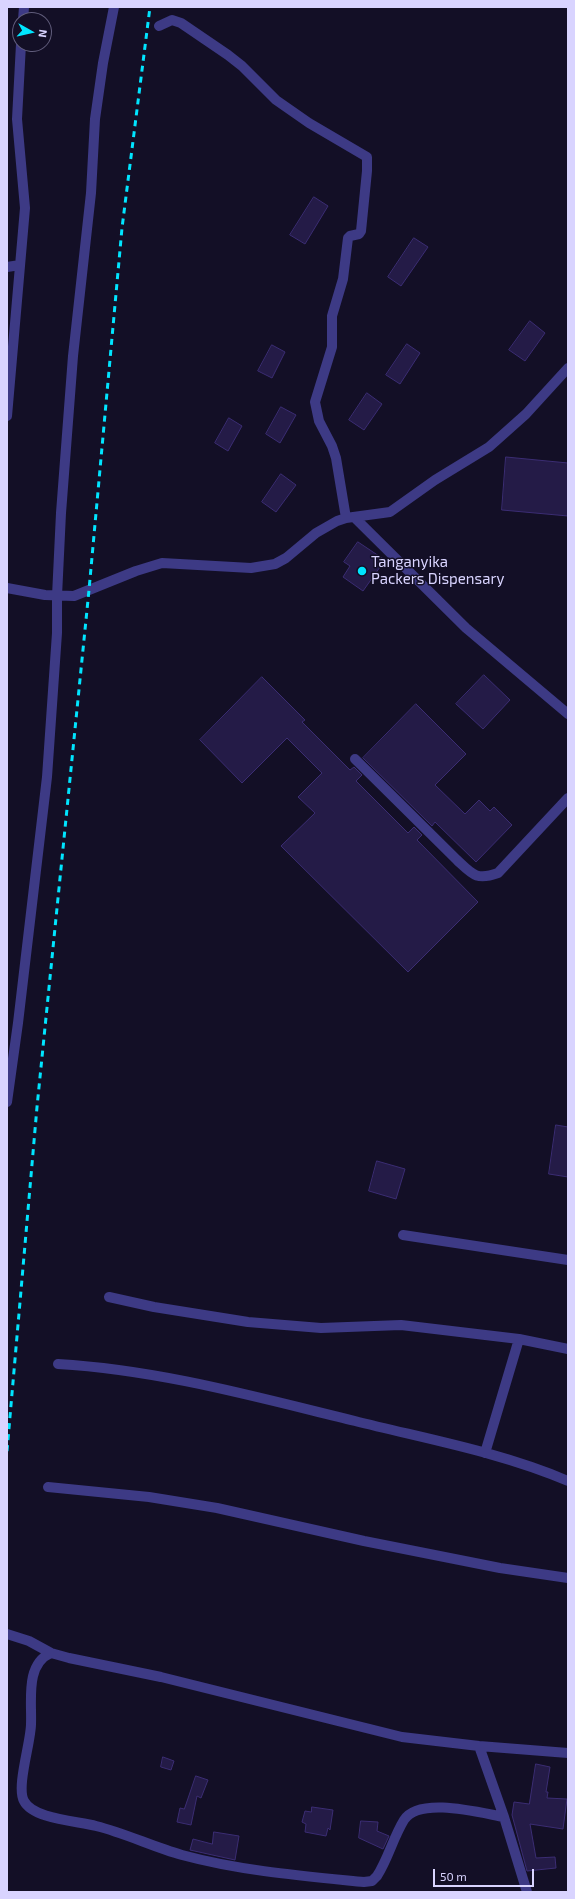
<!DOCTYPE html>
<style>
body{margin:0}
#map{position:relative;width:575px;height:1899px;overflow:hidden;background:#130f26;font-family:"Exo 2",sans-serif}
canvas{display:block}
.frame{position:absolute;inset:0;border:8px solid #d9d4ff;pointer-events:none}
.north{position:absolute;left:12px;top:12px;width:40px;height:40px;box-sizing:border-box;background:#130f26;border:1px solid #625e7d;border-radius:50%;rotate:98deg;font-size:11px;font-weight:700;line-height:16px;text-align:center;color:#d9d4ff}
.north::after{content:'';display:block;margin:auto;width:14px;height:18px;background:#00e5ff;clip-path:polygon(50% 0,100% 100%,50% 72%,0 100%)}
.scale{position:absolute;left:433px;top:1869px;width:101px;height:18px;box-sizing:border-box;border:2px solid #d9d4ff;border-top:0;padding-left:5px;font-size:12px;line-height:14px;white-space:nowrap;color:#d9d4ff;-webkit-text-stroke:3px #130f26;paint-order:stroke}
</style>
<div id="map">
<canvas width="575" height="1899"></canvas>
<div class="frame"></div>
<div class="north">N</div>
<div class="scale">50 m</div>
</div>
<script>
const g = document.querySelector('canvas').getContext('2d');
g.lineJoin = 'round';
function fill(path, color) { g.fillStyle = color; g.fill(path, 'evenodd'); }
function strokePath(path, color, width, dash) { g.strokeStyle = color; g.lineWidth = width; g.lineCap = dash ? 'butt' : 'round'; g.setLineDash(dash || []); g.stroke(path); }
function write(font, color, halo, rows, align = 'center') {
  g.font = font + ' "Exo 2",sans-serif'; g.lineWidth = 3; g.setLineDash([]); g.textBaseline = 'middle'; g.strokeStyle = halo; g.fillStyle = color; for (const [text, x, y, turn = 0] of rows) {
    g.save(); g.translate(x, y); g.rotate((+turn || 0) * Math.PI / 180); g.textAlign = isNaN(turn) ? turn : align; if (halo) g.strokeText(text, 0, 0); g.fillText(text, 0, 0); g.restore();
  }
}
const building = new Path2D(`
 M314 197 328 206 305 244 290 235Z
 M414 238 428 247 401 286 388 277Z
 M530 321 545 333 525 361 509 350Z
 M407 344 420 353 400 384 386 375Z
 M272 345 285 352 272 378 258 371Z
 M367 393 382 404 364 430 349 420Z
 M281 407 296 415 280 443 266 434Z
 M229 418 242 426 228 451 215 443Z
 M506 457 568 463V516L502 510Z
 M281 474 296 485 276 512 262 502Z
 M358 542 385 560 363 591 343 577 350 566 344 562Z
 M484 675 510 700 483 729 456 704Z
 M262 677 305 720 302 722 350 770 354 767 362 775 356 781 408 833 414 827 422 835 417 840 478 902 408 972 281 846 315 813 298 797 322 773 287 738 242 783 200 740Z
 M416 704 466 754 435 785 465 814 479 800 490 811 494 807 512 825 476 862 435 822 432 826 363 758Z
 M556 1125 568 1127V1177L549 1174Z
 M377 1161 405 1169 396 1199 369 1191Z
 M163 1757 174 1761 171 1770 161 1767Z
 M536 1764 550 1767 546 1792H548L547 1798 567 1799 563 1829 530 1824 536 1858 555 1857 556 1868 527 1871 512 1815 514 1802 529 1804Z
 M196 1776 208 1780 201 1798 197 1796 191 1825 177 1822 180 1808 184 1809Z
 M312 1807 333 1810 330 1830 328 1828 326 1836 305 1832 306 1824 302 1822 305 1811 311 1812Z
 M361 1821 378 1822 377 1831 389 1836 383 1849 359 1838Z
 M214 1832 239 1836 235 1860 190 1850 193 1839 212 1844Z`);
const minor = new Path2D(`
 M23 20 24 7
 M159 26 172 20 181 23 228 55 242 66 276 100 309 123 367 157V171L361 231 359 234 350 236 348 238 343 279 332 316V347L315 402 319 421 332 446 336 458 346 518
 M7 267 20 265
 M7 416 25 208 17 119 21 44
 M354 517 466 628 568 714
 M7 588 45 595 74 596 136 571 162 563 251 568 275 564 286 558 316 533 337 521 346 518 390 512 435 480 489 447 526 414 568 368
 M355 759 457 860C472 874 476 881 498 873L568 798
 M7 1102 18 1023 47 777 57 633V596L61 513 73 356 91 193 95 119 103 63 114 7
 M403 1235 568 1260
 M109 1297 154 1307 248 1322 321 1328 401 1325 519 1339 568 1349
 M58 1364C160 1370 256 1397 355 1421 426 1439 500 1452 568 1481
 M485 1453 519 1339
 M48 1487 149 1497 217 1508 364 1541 500 1568 568 1578
 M7 1634 29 1641 51 1653 69 1658 161 1677 402 1737 479 1746 568 1753
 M51 1653C25 1664 32 1701 31 1724 31 1742 16 1787 24 1801 33 1819 77 1821 96 1826 125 1833 153 1847 182 1855 241 1871 303 1876 364 1882L372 1881 377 1876C388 1859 393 1838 404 1820 419 1796 481 1813 504 1817
 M479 1746 504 1817 527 1892`);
const rail = new Path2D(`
 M7 1451 37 1107 89 590 122 228 150 7`);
const markers = [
 [362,571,5,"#00e5ff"]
];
const poiNames = [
 ["Tanganyika",371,562],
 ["Packers Dispensary",371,579]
];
fill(building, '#241b47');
strokePath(building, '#3b2d73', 1);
strokePath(minor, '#3d3a85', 10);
strokePath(rail, '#00e5ff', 3, [6, 5]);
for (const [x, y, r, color] of markers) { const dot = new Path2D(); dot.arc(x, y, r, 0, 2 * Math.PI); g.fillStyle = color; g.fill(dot); strokePath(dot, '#130f26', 1.5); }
write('15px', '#d9d4ff', '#130f26', poiNames, 'left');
</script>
